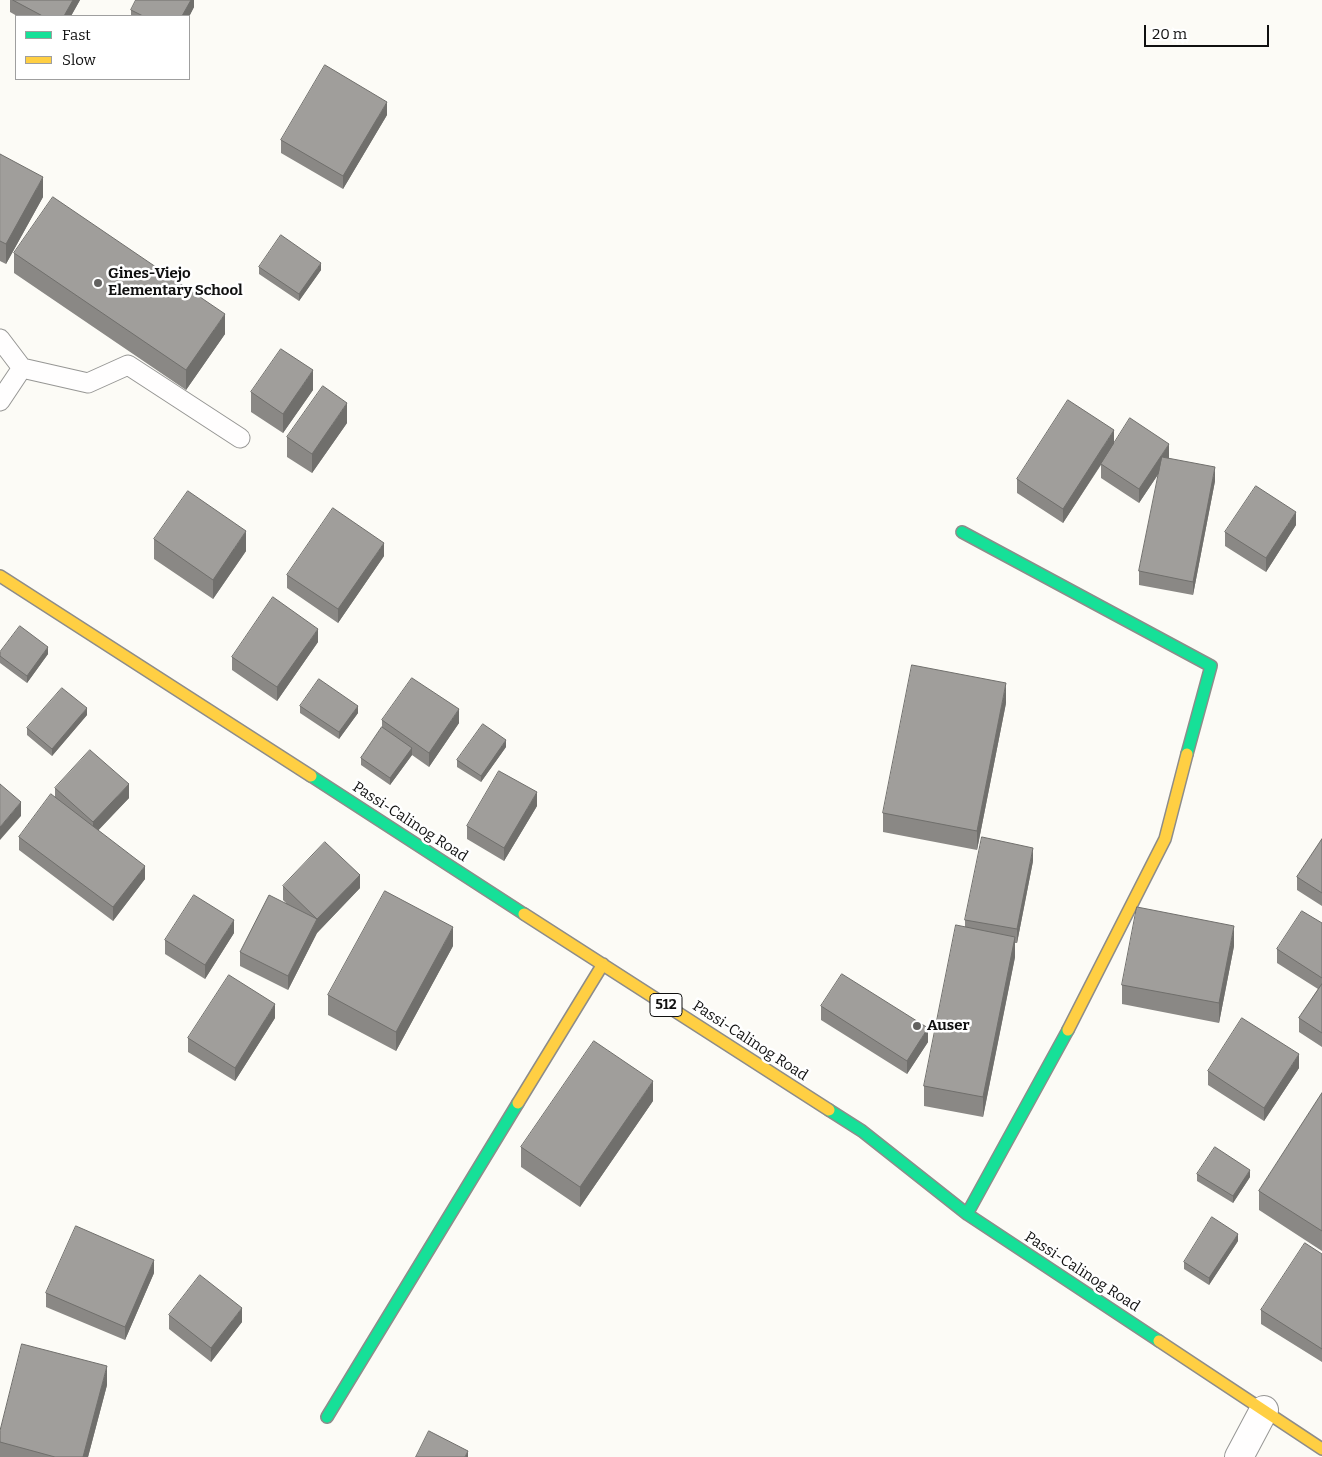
<!DOCTYPE html>
<style>
body{margin:0}
#map{position:relative;width:1322px;height:1457px;overflow:hidden;background:#fcfbf6;font-family:Bitter,serif}
canvas{display:block}
.legend{position:absolute;left:15px;top:15px;width:175px;height:65px;box-sizing:border-box;background:#fff;border:1px solid #9f9f9f;margin:0;padding:6px 9px;list-style:none;font-size:15px;color:#101010}
.legend li{display:flex;align-items:center;gap:10px;height:25px}
.legend b{width:25px;border:1px solid #9f9f9f}
.scale{position:absolute;left:1144px;top:25px;width:125px;height:22px;box-sizing:border-box;border:2px solid #101010;border-top:0;padding-left:6px;font-size:15px;line-height:18px;white-space:nowrap;color:#101010;-webkit-text-stroke:4px #fff;paint-order:stroke}
</style>
<div id="map">
<canvas width="1322" height="1457"></canvas>
<ul class="legend">
<li><b style="height:6px;background:#16e098"></b>Fast</li>
<li><b style="height:6px;background:#ffcf43"></b>Slow</li>
</ul>
<div class="scale">20 m</div>
</div>
<script>
const g = document.querySelector('canvas').getContext('2d');
g.lineJoin = 'round';
function strokePath(path, color, width, dash) { g.strokeStyle = color; g.lineWidth = width; g.lineCap = dash ? 'butt' : 'round'; g.setLineDash(dash || []); g.stroke(path); }
function fill(path, color) { g.fillStyle = color; g.fill(path, 'evenodd'); }
function write(font, color, halo, rows, align = 'center') {
  g.font = font + ' Bitter,serif'; g.lineWidth = 5; g.setLineDash([]); g.textBaseline = 'middle'; g.strokeStyle = halo; g.fillStyle = color; for (const [text, x, y, turn = 0] of rows) {
    g.save(); g.translate(x, y); g.rotate((+turn || 0) * Math.PI / 180); g.textAlign = isNaN(turn) ? turn : align; if (halo) g.strokeText(text, 0, 0); g.fillText(text, 0, 0); g.restore();
  }
}
const lane = new Path2D(`
 M0 339 22 368 0 401
 M22 368 88 383 128 365 240 438`);
const street = new Path2D(`
 M1239 1457 1264 1410`);
const fast = new Path2D(`
 M962 532 1211 666 1187 754
 M311 776 524 914
 M829 1110 862 1131 967 1214 1159 1341
 M967 1214 1068 1030
 M327 1417 518 1103`);
const slow = new Path2D(`
 M0 576 311 776
 M524 914 829 1110
 M1068 1030 1165 839 1187 754
 M518 1103 603 964
 M1159 1341 1322 1449`);
const wall = new Path2D(`
 M10 0H80L71 16H17L10 12Z
 M194 0V7L189 16H131V10Z
 M387 115 343 189 281 153V140Z
 M0 154 43 197 6 264 0 261Z
 M14 253 225 334 186 390 14 273Z
 M259 267 321 270 299 301 259 274Z
 M313 390 283 433 251 412V392Z
 M347 423 312 473 287 457V437Z
 M1114 443 1169 458H1168L1215 481 1193 595 1139 585V571L1159 473 1139 503 1101 478V465L1063 523 1017 493V479Z
 M1296 525 1266 572 1225 546V532Z
 M154 539 246 551 213 599 154 559Z
 M384 556 338 623 287 588V575Z
 M318 642 277 701 232 670V657Z
 M0 652 48 654 27 683 0 663Z
 M1006 703 977 850 883 832V813Z
 M300 706 358 713 339 739 300 713Z
 M87 715 52 756 27 735V728Z
 M382 720 459 723 429 767 412 755 390 785 361 765V758L382 727Z
 M506 747 481 782 457 767V760Z
 M55 788 129 798 98 830 145 879 113 921 19 850V837L55 798Z
 M537 806 504 861 467 839V826Z
 M1322 839V906L1297 890V877Z
 M1033 861 1017 943H1015V957L983 1117 924 1106V1086L965 927V920Z
 M283 886 360 888 317 933 288 990 240 966V952L286 903 283 900Z
 M1322 923V1047L1299 1032V1018L1318 989 1277 963V949Z
 M234 933 205 979 165 954V940Z
 M453 946 396 1051 328 1015V995Z
 M1234 946 1219 1023 1122 1004V985Z
 M821 1006 928 1042 907 1074 821 1020Z
 M275 1018 235 1081 188 1052V1038Z
 M1299 1068 1264 1121 1208 1085V1071Z
 M1322 1093V1251L1259 1210V1191Z
 M653 1101 580 1207 521 1167V1147Z
 M1197 1174 1250 1177 1233 1203 1197 1181Z
 M1238 1241 1209 1285 1184 1269V1262Z
 M1322 1254V1362L1261 1324V1310Z
 M154 1273 125 1340 46 1307V1293Z
 M169 1315 242 1322 211 1362 169 1329Z
 M107 1385 88 1457H0V1431Z`);
const shadedWall = new Path2D(`
 M73 0H80L71 16H64Z
 M191 0H194V7L189 17V16H182Z
 M387 102V115L343 189V176Z
 M43 177V197L6 264V244Z
 M321 263V270L299 301V294Z
 M225 314V334L186 390V370Z
 M313 370V390L283 433V414Z
 M347 403V423L312 473V454Z
 M1114 430V444L1063 523V509Z
 M1169 444V458L1139 503V489Z
 M1215 467V481L1193 595V582Z
 M1296 512V525L1266 572V558Z
 M246 531V551L213 599V580Z
 M384 543V556L338 623V609Z
 M318 629V642L277 701V687Z
 M48 647V654L27 683V676Z
 M1006 683V703L977 850V831Z
 M358 706V713L339 739V732Z
 M87 708V715L52 756V749Z
 M459 709V723L429 767V753Z
 M506 740V747L481 782V776Z
 M412 748V755L390 785V778Z
 M129 784V798L93 836V822Z
 M537 792V806L504 861V848Z
 M21 802V816L0 840V827Z
 M1033 848V861L1017 943V929Z
 M145 866V879L113 921V907Z
 M360 875V888L317 933 288 990V976L317 919Z
 M234 920V933L205 979V965Z
 M1234 926V946L1219 1023V1003Z
 M453 927V946L396 1051V1032Z
 M1015 937V957L983 1117V1097Z
 M275 1004V1018L235 1081V1068Z
 M928 1028V1042L907 1074V1061Z
 M1299 1054V1068L1264 1121V1108Z
 M653 1081V1101L580 1207V1187Z
 M1250 1170V1177L1233 1203V1196Z
 M1238 1234V1241L1209 1285V1278Z
 M154 1260V1273L125 1340V1327Z
 M242 1308V1322L211 1362V1348Z
 M107 1366V1385L88 1457H83Z
 M468 1451V1457H465Z`);
const building = new Path2D(`
 M13 0H73L64 16H43Z
 M136 0H191L182 16H143L131 10Z
 M325 65 387 102 343 176 281 140Z
 M0 154 43 177 6 244 0 241Z
 M53 197 225 314 186 370 14 253Z
 M281 235 321 263 299 294 259 267Z
 M281 349 313 370 283 414 251 392Z
 M323 386 347 403 312 454 287 437Z
 M1068 400 1114 430 1063 509 1017 479Z
 M1130 418 1169 444 1139 489 1101 464Z
 M1162 457 1215 467 1193 582 1139 571Z
 M1256 486 1296 512 1266 558 1225 532Z
 M188 491 246 531 213 580 154 539Z
 M333 508 384 543 338 609 287 575Z
 M273 597 318 629 277 687 232 657Z
 M20 626 48 647 27 676 0 656V652Z
 M912 665 1006 683 977 831 883 813Z
 M412 678 459 709 429 753 382 720Z
 M319 679 358 706 339 732 300 706Z
 M62 688 87 708 52 749 27 728Z
 M483 724 506 740 481 776 457 760Z
 M382 727 412 748 390 778 361 758Z
 M90 750 129 784 93 822 55 788Z
 M499 771 537 792 504 848 467 826Z
 M0 784 21 802 0 827Z
 M51 794 145 866 113 907 19 837Z
 M982 837 1033 848 1017 929 965 920Z
 M1322 839V893L1297 877Z
 M325 842 360 875 317 919 288 976 240 952 269 895 317 919 283 886Z
 M385 891 453 927 396 1032 328 995Z
 M194 895 234 920 205 965 165 940Z
 M1137 907 1234 926 1219 1003 1122 985Z
 M1302 911 1322 923V978L1277 949Z
 M956 925 1015 937 983 1097 924 1086Z
 M842 974 928 1028 907 1061 821 1006Z
 M229 975 275 1004 235 1068 188 1038Z
 M1322 984V1033L1299 1018Z
 M1242 1018 1299 1054 1264 1108 1208 1071Z
 M594 1041 653 1081 580 1187 521 1147Z
 M1322 1093V1231L1259 1191Z
 M1215 1147 1250 1170 1233 1196 1197 1174Z
 M1212 1217 1238 1234 1209 1278 1184 1262Z
 M76 1226 154 1260 125 1327 46 1293Z
 M1305 1243 1322 1254V1349L1261 1310Z
 M200 1275 242 1308 211 1348 169 1315Z
 M22 1344 107 1366 83 1457H55L0 1442V1431Z
 M429 1431 468 1451 465 1457H416Z`);
const markers = [
 [98,283,5,"#636260"],
 [917,1026,5,"#636260"]
];
const shields = [
 [666,1005,32]
];
const shieldNames = [
 ["512",666,1005]
];
const poiNames = [
 ["Gines-Viejo",108,274],
 ["Elementary School",108,291],
 ["Auser",927,1026]
];
const streetNames = [
 ["Passi-Calinog Road",410,822,33],
 ["Passi-Calinog Road",750,1041,33],
 ["Passi-Calinog Road",1082,1272,33]
];
strokePath(lane, '#969694', 21);
strokePath(street, '#969694', 30);
strokePath(fast, '#8d8c8a', 14);
strokePath(slow, '#8d8c8a', 14);
strokePath(lane, '#fffefe', 19);
strokePath(street, '#fffefe', 28);
strokePath(fast, '#16e098', 11);
strokePath(slow, '#ffcf43', 11);
fill(wall, '#8a8885');
fill(shadedWall, '#706f6c');
fill(building, '#a09e9b');
strokePath(building, '#706f6c', 1);
for (const [x, y, r, color] of markers) { const dot = new Path2D(); dot.arc(x, y, r, 0, 2 * Math.PI); g.fillStyle = color; g.fill(dot); strokePath(dot, '#fff', 2); }
for (const [x, y, w] of shields) { const box = new Path2D(); box.roundRect(x - w / 2, y - 11.5, w, 23, 4); g.fillStyle = '#fff'; g.fill(box); strokePath(box, '#101010', 1); }
write('bold 14px', '#101010', null, shieldNames);
write('bold 15px', '#101010', '#fff', poiNames, 'left');
write('15px', '#101010', '#fff', streetNames);
</script>
